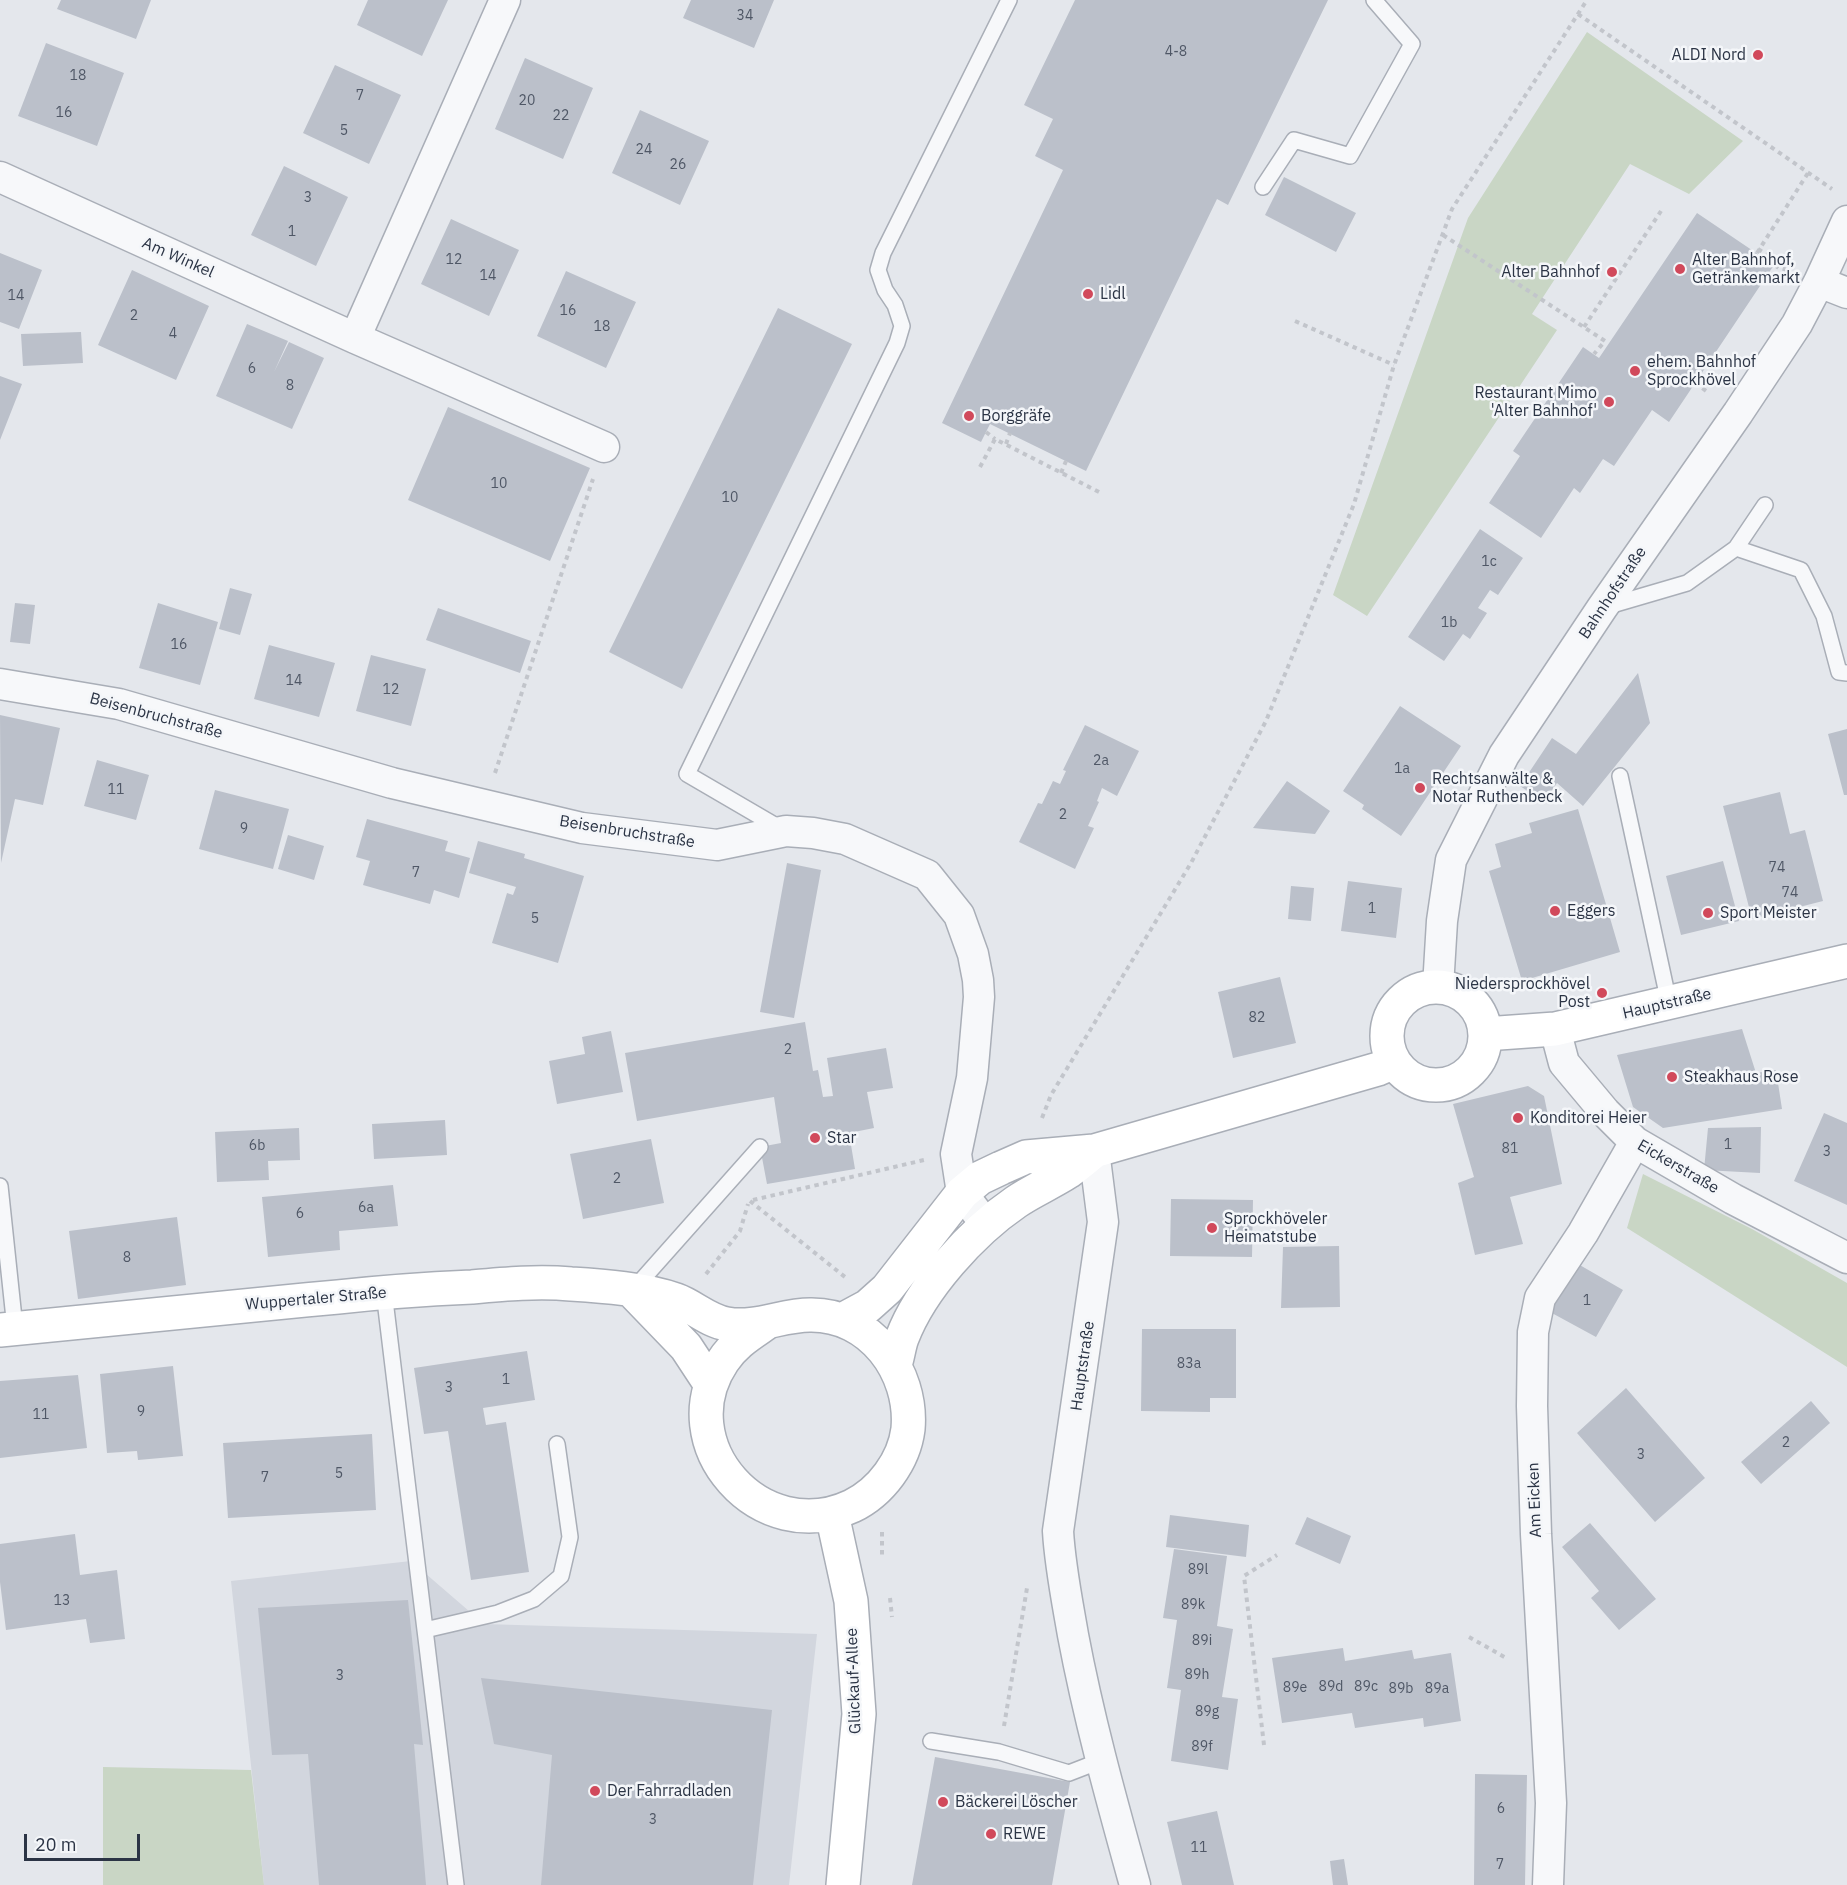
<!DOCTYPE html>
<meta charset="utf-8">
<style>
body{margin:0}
#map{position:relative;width:1847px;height:1885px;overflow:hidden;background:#e4e7ec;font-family:"IBM Plex Sans",sans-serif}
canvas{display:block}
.scale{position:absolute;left:24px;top:1834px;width:116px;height:27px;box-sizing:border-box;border:3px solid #2b3445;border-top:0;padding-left:8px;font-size:18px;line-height:21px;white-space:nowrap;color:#2b3445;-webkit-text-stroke:4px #f4f6f9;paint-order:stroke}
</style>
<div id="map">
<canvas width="1847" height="1885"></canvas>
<div class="scale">20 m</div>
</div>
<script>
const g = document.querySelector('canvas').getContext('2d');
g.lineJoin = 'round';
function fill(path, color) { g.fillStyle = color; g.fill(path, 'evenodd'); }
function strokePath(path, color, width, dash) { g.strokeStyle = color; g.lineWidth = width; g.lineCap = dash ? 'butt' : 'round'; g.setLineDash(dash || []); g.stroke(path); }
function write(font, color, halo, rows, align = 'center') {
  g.font = font + ' "IBM Plex Sans",sans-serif'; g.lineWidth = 5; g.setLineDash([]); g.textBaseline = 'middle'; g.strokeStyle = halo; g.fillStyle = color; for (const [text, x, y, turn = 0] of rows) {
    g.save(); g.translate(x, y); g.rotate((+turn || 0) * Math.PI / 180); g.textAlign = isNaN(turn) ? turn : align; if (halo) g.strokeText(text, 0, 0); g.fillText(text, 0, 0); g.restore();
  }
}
const built = new Path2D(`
 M411 1561 484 1624 817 1634 789 1885H264L231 1581Z`);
const green = new Path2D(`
 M1587 32 1743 141 1689 194 1630 164 1532 314 1557 330 1367 616 1333 595 1468 218Z
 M1643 1174 1752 1229 1847 1283V1367L1627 1228Z
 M103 1767 251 1770 264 1885H103Z`);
const building = new Path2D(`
 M61 0H151L136 39 57 9Z
 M368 0H448L422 56 357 25Z
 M691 0H774L754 48 683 18Z
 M1075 0H1328L1228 205 1217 199 1086 471 990 424 981 442 942 423 1063 170 1035 156 1053 119 1024 105Z
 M46 43 124 73 97 146 18 116Z
 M525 58 593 88 563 159 495 129Z
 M335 65 401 95 369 164 303 133Z
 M640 110 709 141 680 205 612 173Z
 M284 166 348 197 316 266 251 235Z
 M1284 177 1356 213 1336 252 1265 215Z
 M1697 213 1774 265 1669 422 1652 410 1614 466 1603 459 1580 493 1574 488 1541 538 1489 503 1520 456 1513 451 1583 347 1599 358Z
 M451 219 519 250 489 316 421 284Z
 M0 253 42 270 19 329 0 322Z
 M132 270 209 306 176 380 98 345Z
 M566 271 636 302 606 368 537 336Z
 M778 308 852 344 682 689 609 652Z
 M247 324 288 341 274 372 289 342 324 358 292 429 216 396Z
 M81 332 83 363 23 366 21 334Z
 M0 376 22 384 0 440Z
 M448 407 590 468 550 561 408 500Z
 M1480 529 1523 558 1498 595 1490 590 1478 608 1487 613 1470 639 1463 634 1444 661 1408 637Z
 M230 588 252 594 240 635 219 629Z
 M15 603 35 605 30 644 10 642Z
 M158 603 218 622 200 685 139 668Z
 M438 608 531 641 520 673 426 640Z
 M269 645 335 663 319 717 254 699Z
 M371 655 426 669 411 726 356 711Z
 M1638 673 1650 723 1583 806 1557 783 1544 802 1520 786 1552 738 1576 754Z
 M1400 706 1461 746 1401 836 1362 809 1364 805 1343 791Z
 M0 715 60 728 43 805 15 799 1 863Z
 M1085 725 1139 751 1117 796 1102 788 1097 801 1099 802 1088 826 1094 828 1075 869 1019 842 1038 803 1042 804 1053 781 1060 784 1066 771 1063 770Z
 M1847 729V795H1844L1828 734Z
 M97 760 149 775 136 820 84 806Z
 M1287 781 1330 811 1315 834 1253 828Z
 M215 790 289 809 273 869 199 849Z
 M1780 792 1790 834 1805 830 1823 901 1752 919 1723 806Z
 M1578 809 1620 952 1522 981 1489 871 1501 867 1495 844 1532 833 1529 823Z
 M367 819 448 841 445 851 470 858 459 898 434 890 430 904 363 885 370 861 356 857Z
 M288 835 324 846 314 880 278 869Z
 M478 841 525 854 524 858 584 876 558 963 492 943 507 893 513 895 516 887 469 873Z
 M1723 861 1739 921 1681 935 1666 876Z
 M787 863 821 870 794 1018 760 1012Z
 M1348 881 1402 888 1396 938 1341 931Z
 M1291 886 1314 888 1311 921 1288 919Z
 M1280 977 1296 1043 1233 1058 1218 992Z
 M805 1022 813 1071 818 1070 823 1097 833 1096 827 1058 886 1048 893 1088 867 1092 874 1128 849 1133 855 1169 767 1184 760 1147 781 1143 774 1097 637 1121 625 1053Z
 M1742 1029 1756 1073 1776 1070 1782 1109 1663 1128 1633 1107 1617 1055Z
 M611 1031 623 1092 557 1104 549 1061 585 1054 582 1037Z
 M1528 1086 1544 1096 1562 1184 1510 1197 1523 1244 1475 1255 1458 1183 1474 1177 1453 1104Z
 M1824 1113 1847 1123V1205L1794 1181Z
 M445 1120 447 1155 374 1159 372 1124Z
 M1761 1127 1760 1173 1704 1170 1708 1128Z
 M299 1128 300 1160 268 1161 269 1180 217 1182 215 1132Z
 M651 1139 664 1203 583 1219 570 1154Z
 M393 1185 398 1226 339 1231 340 1250 268 1257 262 1197Z
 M1171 1199 1253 1200 1252 1257 1170 1256Z
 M177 1217 186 1285 78 1299 69 1231Z
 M1339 1246 1340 1307 1281 1308 1283 1247Z
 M1578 1264 1623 1290 1596 1337 1550 1312Z
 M1142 1329H1236V1398H1210V1412L1141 1411Z
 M527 1351 535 1400 483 1408 486 1425 506 1422 529 1572 471 1580 448 1431 424 1434 414 1368Z
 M173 1366 183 1456 138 1460 137 1451 107 1453 100 1374Z
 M78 1375 87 1448 0 1458V1381Z
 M1626 1388 1705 1478 1655 1522 1577 1433Z
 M1811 1401 1830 1423 1761 1484 1741 1462Z
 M372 1434 376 1510 228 1518 223 1443Z
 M1170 1515 1249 1525 1246 1557 1166 1547Z
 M1307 1517 1351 1536 1340 1564 1295 1544Z
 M1590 1523 1656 1599 1619 1630 1591 1598 1599 1591 1562 1547Z
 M75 1534 80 1575 117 1570 125 1639 90 1643 86 1619 6 1630 0 1582V1544Z
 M1174 1549 1227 1556 1217 1626 1233 1629 1222 1697 1238 1699 1228 1770 1171 1761 1181 1690 1167 1688 1177 1620 1163 1618Z
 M408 1600 423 1745 414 1744 426 1885H319L308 1754 272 1755 258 1608Z
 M1343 1648 1345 1661 1412 1650 1414 1659 1451 1653 1461 1721 1424 1727 1423 1718 1355 1728 1352 1713 1282 1723 1272 1658Z
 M481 1678 772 1710 753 1885H541L552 1755 494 1744Z
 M935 1757 1070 1782 1052 1885H912Z
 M1475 1774 1527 1775 1525 1885H1474Z
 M1217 1811 1234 1885H1182L1167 1822Z
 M1344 1859 1348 1885H1333L1330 1861Z`);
const path = new Path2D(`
 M1578 14 1832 189
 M1443 235 1605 341 1594 354
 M1758 249 1779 262 1777 267 1787 270
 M1757 253 1808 173
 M1295 321 1394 365
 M1584 327 1661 211
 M1695 383 1709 393
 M986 432 995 439
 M1006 444 1010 433
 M980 467 995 439 1099 492
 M1061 473 1066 461
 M495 773 593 479
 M1042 1118 1051 1095 1191 863 1266 721 1354 504 1394 365 1452 209 1587 0
 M753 1200 924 1160
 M750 1201 845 1277
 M706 1274 740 1231 748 1204
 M882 1532V1558
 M890 1598 892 1617
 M1469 1637 1508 1659
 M1004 1726 1027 1588
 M1264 1745 1244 1576 1277 1555`);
const lane = new Path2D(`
 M1263 187 1294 140 1350 156 1412 44 1374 0
 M1736 548 1801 570 1824 616 1839 672 1847 673
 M1605 607 1687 583 1736 548 1765 505
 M1620 776 1669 1003
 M783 830 687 774 897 343 902 326 895 305 885 290 878 270 883 253 1009 0
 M0 1186 15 1328
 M632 1291 760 1147
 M384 1292 456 1885
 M425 1630 498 1613 534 1599 561 1576 570 1537 557 1444
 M931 1741 999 1752 1069 1773 1100 1761`);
const street = new Path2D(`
 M0 177 355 338 604 447
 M1819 282 1847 293
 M355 338 505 0
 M0 684 119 704 392 783 582 828 717 845 786 831 813 833 845 839 927 875 959 915 973 954 978 980 979 997 972 1078 956 1154 962 1193 987 1226
 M1438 987 1442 921 1451 860 1504 755 1602 608 1738 413 1797 324 1819 282 1847 221
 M1555 1029 1564 1063 1605 1112 1635 1142 1733 1199 1847 1258
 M1094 1151 1103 1222 1058 1531C1060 1566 1067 1600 1073 1635 1089 1720 1112 1802 1135 1885
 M1548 1885 1551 1803 1536 1534 1532 1406 1533 1332 1540 1298 1583 1233 1635 1142`);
const secondary = new Path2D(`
 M1387 1036a49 49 0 1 1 98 0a49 49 0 1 1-98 0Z
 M1485 1034 1555 1029 1847 961
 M632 1291 686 1347 711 1385
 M842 1320 868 1306 887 1289 962 1193 980 1178 1001 1168 1026 1157 1094 1151 1378 1069 1394 1062
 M0 1330C112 1318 225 1307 338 1297 383 1292 427 1289 472 1287 505 1284 538 1281 571 1284 602 1286 646 1289 676 1300 693 1306 708 1321 727 1324 756 1329 782 1315 810 1315 871 1314 913 1372 908 1429 904 1461 881 1492 852 1506 761 1549 667 1444 723 1361 734 1344 749 1335 765 1324
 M895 1365C898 1356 899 1346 902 1338 921 1288 972 1232 1016 1202 1032 1191 1051 1183 1068 1172 1076 1166 1085 1159 1093 1152
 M832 1514 851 1601 859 1714 843 1885`);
const markers = [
 [1758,55,6,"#d1495b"],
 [1680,269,6,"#d1495b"],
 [1612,272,6,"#d1495b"],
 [1088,294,6,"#d1495b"],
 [1635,371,6,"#d1495b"],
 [1609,402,6,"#d1495b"],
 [969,416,6,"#d1495b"],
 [1420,788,6,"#d1495b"],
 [1555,911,6,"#d1495b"],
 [1708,913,6,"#d1495b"],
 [1602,993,6,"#d1495b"],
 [1672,1077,6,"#d1495b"],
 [1518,1118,6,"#d1495b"],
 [815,1138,6,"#d1495b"],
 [1212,1228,6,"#d1495b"],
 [595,1791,6,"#d1495b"],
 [943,1802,6,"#d1495b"],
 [991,1834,6,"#d1495b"]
];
const numberNames = [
 ["34",745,16],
 ["4-8",1176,52],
 ["18",78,76],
 ["7",360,96],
 ["20",527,101],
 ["16",64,113],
 ["22",561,116],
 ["5",344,131],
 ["24",644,150],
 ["26",678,165],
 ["3",308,198],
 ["1",292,232],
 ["12",454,260],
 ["14",488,276],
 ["14",16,296],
 ["16",568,311],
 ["2",134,316],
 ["18",602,327],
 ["4",173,334],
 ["6",252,369],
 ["8",290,386],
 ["10",499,484],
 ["10",730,498],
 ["1c",1489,562],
 ["1b",1449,623],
 ["16",179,645],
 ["14",294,681],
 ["12",391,690],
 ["2a",1101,761],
 ["1a",1402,769],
 ["11",116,790],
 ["2",1063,815],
 ["9",244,829],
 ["74",1777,868],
 ["7",416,873],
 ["74",1790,893],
 ["1",1372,909],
 ["5",535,919],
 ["82",1257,1018],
 ["2",788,1050],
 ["1",1728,1145],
 ["6b",257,1146],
 ["81",1510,1149],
 ["3",1827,1152],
 ["2",617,1179],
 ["6a",366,1208],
 ["6",300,1214],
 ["8",127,1258],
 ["1",1587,1301],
 ["83a",1189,1364],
 ["1",506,1380],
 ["3",449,1388],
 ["9",141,1412],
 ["11",41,1415],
 ["2",1786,1443],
 ["3",1641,1455],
 ["5",339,1474],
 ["7",265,1478],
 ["89l",1198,1570],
 ["13",62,1601],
 ["89k",1193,1605],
 ["89i",1202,1641],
 ["89h",1197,1675],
 ["3",340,1676],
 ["89d",1331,1687],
 ["89c",1366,1687],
 ["89e",1295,1688],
 ["89b",1401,1689],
 ["89a",1437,1689],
 ["89g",1207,1712],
 ["89f",1202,1747],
 ["6",1501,1809],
 ["3",653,1820],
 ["11",1199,1848],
 ["7",1500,1865]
];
const poiNames = [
 ["ALDI Nord",1746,55,"right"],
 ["Alter Bahnhof,",1692,260],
 ["Getränkemarkt",1692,278],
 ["Alter Bahnhof",1600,272,"right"],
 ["Lidl",1100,294],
 ["ehem. Bahnhof",1647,362],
 ["Sprockhövel",1647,380],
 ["Restaurant Mimo",1597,393,"right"],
 ["'Alter Bahnhof'",1597,411,"right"],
 ["Borggräfe",981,416],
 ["Rechtsanwälte &",1432,779],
 ["Notar Ruthenbeck",1432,797],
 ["Eggers",1567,911],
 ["Sport Meister",1720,913],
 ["Niedersprockhövel",1590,984,"right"],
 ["Post",1590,1002,"right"],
 ["Steakhaus Rose",1684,1077],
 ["Konditorei Heier",1530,1118],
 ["Star",827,1138],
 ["Sprockhöveler",1224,1219],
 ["Heimatstube",1224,1237],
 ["Der Fahrradladen",607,1791],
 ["Bäckerei Löscher",955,1802],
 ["REWE",1003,1834]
];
const streetNames = [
 ["Am Winkel",178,258,24],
 ["Bahnhofstraße",1613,593,-56],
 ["Beisenbruchstraße",156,716,15],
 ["Beisenbruchstraße",627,832,9],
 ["Hauptstraße",1667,1004,-13],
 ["Eickerstraße",1678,1167,30],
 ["Wuppertaler Straße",316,1299,-5],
 ["Hauptstraße",1083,1366,-82],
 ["Am Eicken",1535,1500,-92],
 ["Glückauf-Allee",854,1681,-92]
];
fill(built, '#d2d6de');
fill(green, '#c9d6c5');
fill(building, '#bbc0ca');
strokePath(lane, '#a9aeb7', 18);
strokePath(street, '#a9aeb7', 33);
strokePath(secondary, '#a9aeb7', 36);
strokePath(path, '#c2c5cb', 4, [4.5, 4.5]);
strokePath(lane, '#f7f8fa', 15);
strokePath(street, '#f7f8fa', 30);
strokePath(secondary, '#fff', 33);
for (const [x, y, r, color] of markers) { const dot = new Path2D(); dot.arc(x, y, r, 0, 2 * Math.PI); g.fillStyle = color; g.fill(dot); strokePath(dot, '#f4f6f9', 2); }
write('14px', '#4f5766', null, numberNames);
write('16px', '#2b3445', '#f4f6f9', poiNames, 'left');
write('16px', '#2b3445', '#f4f6f9', streetNames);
</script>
